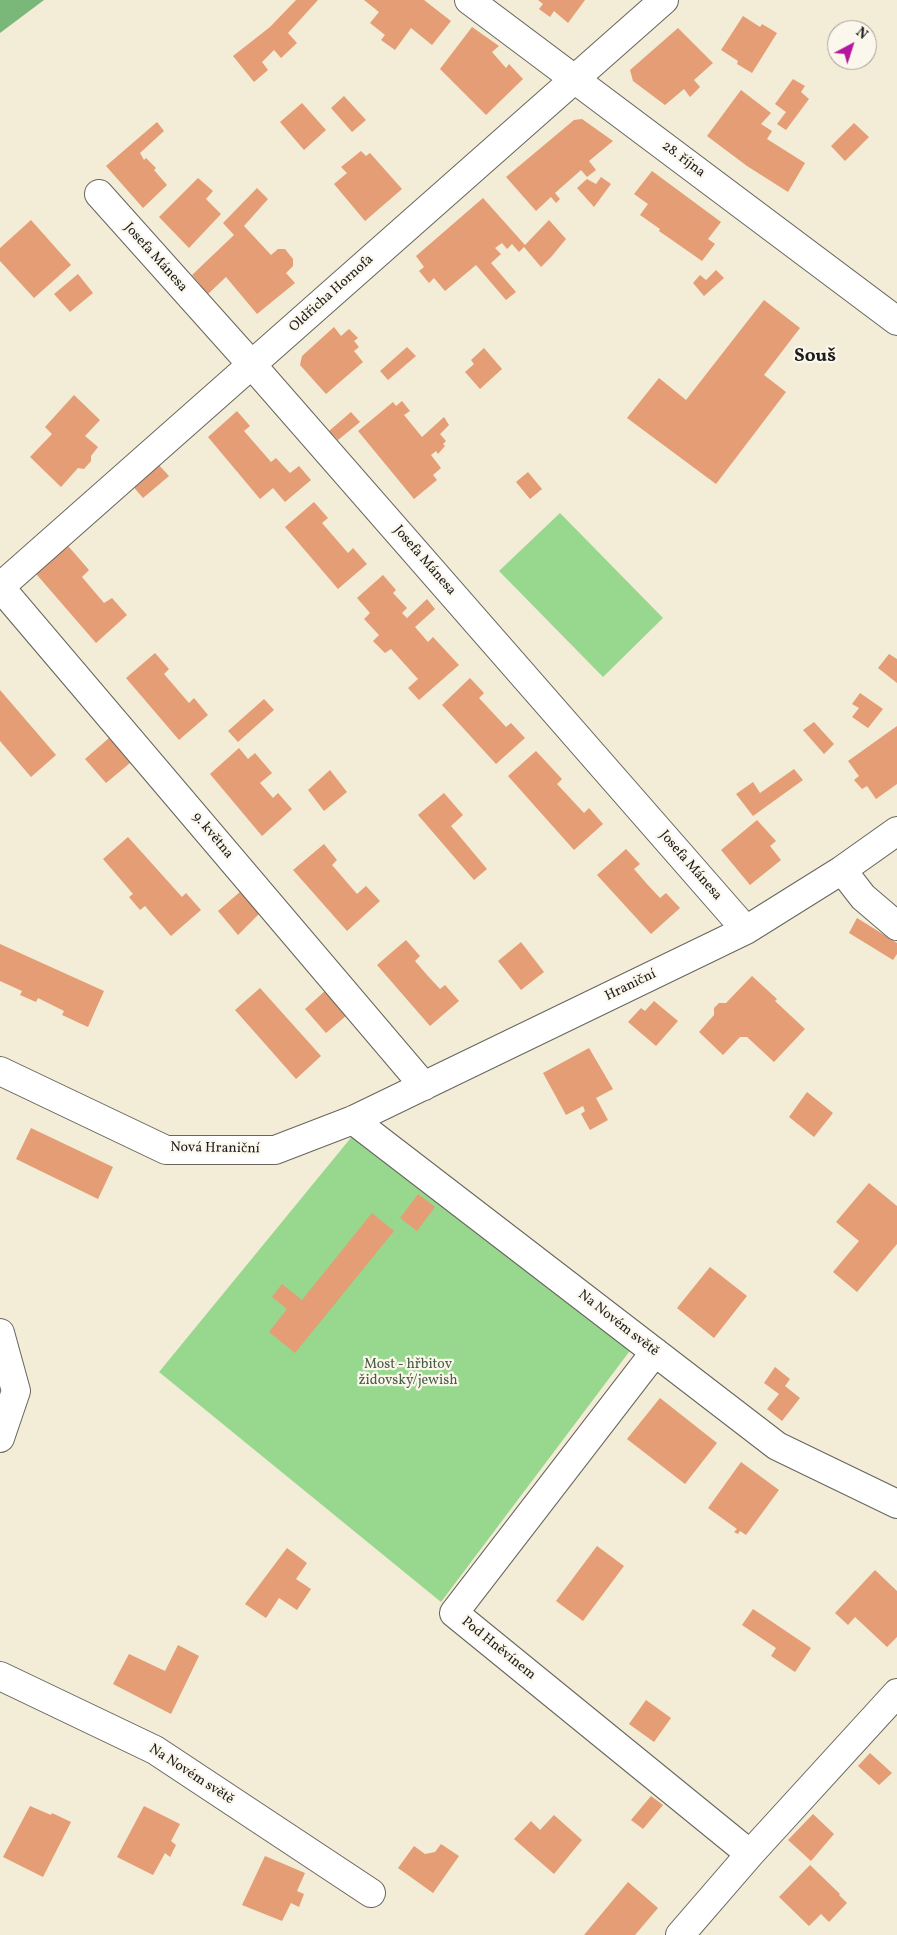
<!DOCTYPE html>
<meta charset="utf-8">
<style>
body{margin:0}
#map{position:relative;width:897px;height:1935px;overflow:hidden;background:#f3ecd6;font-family:Vollkorn,serif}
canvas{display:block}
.north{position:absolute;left:827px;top:20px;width:50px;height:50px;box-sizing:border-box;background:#fbf7ec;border:1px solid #a29f99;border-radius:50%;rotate:40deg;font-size:14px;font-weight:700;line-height:20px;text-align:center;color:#1c1c1c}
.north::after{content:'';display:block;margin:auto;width:18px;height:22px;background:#b5179e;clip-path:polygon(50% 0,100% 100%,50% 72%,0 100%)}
</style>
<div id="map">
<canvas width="897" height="1935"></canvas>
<div class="north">N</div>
</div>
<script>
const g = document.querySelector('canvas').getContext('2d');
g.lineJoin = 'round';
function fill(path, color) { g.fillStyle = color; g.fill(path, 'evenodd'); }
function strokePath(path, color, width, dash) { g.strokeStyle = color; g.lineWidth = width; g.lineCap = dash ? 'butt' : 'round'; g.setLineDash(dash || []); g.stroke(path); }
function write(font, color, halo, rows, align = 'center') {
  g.font = font + ' Vollkorn,serif'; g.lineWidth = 4.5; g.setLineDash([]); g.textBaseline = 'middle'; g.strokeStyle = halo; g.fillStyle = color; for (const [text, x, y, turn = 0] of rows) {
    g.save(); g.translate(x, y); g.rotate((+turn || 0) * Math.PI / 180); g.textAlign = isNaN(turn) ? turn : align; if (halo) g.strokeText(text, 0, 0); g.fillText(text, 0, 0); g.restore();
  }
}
const green = new Path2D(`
 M560 513 663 618 603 677 499 571Z
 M354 1134 632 1348 441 1602 159 1372Z`);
const forest = new Path2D(`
 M0 0H44L0 33Z`);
const building = new Path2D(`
 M296 0H318L288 33 297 43 281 58 274 50 262 62 268 70 254 82 233 56 270 27Z
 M364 0H424L451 21 432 45 411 28 395 50 381 40 385 35 370 23 379 12Z
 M538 0H585L568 23 554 11 550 17 539 9 543 4Z
 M743 16 760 27 762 24 777 33 752 73 737 64 738 61 721 50Z
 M472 27 499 46 492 52 506 68 509 64 523 79 486 115 440 69Z
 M678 28 713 63 694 80 700 87 690 97 684 89 665 105 633 81 630 70Z
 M793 79 805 86 801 92 809 99 786 130 777 124 786 112 775 104Z
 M741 90 771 113 761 124 772 131 767 139 805 163 788 192 747 166 707 136Z
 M344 96 366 120 352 132 331 108Z
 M302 103 326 130 304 150 280 122Z
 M582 119 613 141 589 161 596 170 587 177 581 170 555 193 560 199 556 203 551 197 536 211 506 177 574 120Z
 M157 122 164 131 140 153 144 160 146 158 156 168 154 170 167 185 143 208 106 166Z
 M854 123 869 137 845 161 831 146Z
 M361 151 366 156 370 153 402 189 365 221 334 184 347 173 341 167Z
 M652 171 721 222 708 239 715 244 702 261 659 231 660 229 640 215 648 204 634 194Z
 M601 177 611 184 594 207 577 188 587 179 596 184Z
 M198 178 213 191 206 199 221 214 189 248 159 217Z
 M257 188 268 199 244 226 271 255 278 249H285L293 259V266L286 273 295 283 257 314 226 277 208 294 192 275 234 235 223 223Z
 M483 198 525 245 549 220 566 239 552 256 541 267 524 247 519 252 512 244 507 249 502 243 495 248 501 254 491 263 516 292 506 300 476 265 445 291 434 278 429 283 419 271 424 267 416 256Z
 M31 220 71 265 34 298 0 261V248Z
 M716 270 724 278 704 296 693 283 700 275 706 280Z
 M78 274 93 293 70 312 54 294Z
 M764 300 800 328 764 375 786 392 716 484 627 418 659 378 686 400Z
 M334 327 341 336 349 329 358 338 354 341 359 347 354 351 363 362 326 394 300 365 302 356Z
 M407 347 416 356 388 380 380 371Z
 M484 348 502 369 480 389 465 372 474 364 471 360Z
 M74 395 100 420 85 436 98 447 91 456V461L84 469 78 468 61 487 30 457 52 434 45 427Z
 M402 401 410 411 404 415 422 437 444 417 449 425 440 434 446 441 443 444 445 446 438 454 436 451 431 455 441 468 433 475 437 480 414 499 358 431 393 402 396 406Z
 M237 411 250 426 244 431 271 462 276 458 290 473 299 466 311 480 285 502 273 488 260 499 208 437Z
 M351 412 360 422 338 440 329 431Z
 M157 463 169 476 143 498 131 484Z
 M528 472 542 489 530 499 516 482Z
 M314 502 328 518 322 523 348 553 353 548 367 564 338 589 285 527Z
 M62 539 89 570 82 577 104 603 112 598 127 615 96 643 31 568Z
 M383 575 396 590 393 593 407 608 402 613 407 618 427 599 435 609 415 627 428 642 433 637 459 665 419 700 408 688 418 679 391 649 385 653 373 641 379 635 364 619 370 613 357 598Z
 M155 653 169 669 164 674 189 703 194 698 208 715 179 740 126 678Z
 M889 654 897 659V683L878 668Z
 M470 678 484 693 479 698 506 727 511 723 525 738 496 764 442 705Z
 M0 690 56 755 31 777 0 741Z
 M860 693 883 709 868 728 852 717 859 708 852 704Z
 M264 699 274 710 238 742 228 731Z
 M814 722 834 744 824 754 803 730Z
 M897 726V784L876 799 867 786 862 789 854 780 859 776 848 761Z
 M109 738 130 763 106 783 85 759Z
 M239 748 248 759 255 753 272 773 260 783 273 798 278 793 292 809 262 836 210 774Z
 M536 751 562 779 557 784 584 813 589 808 603 824 574 850 508 776Z
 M794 769 803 780 753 816 736 794 753 782 760 793Z
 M330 770 347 792 324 811 308 790Z
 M444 793 463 815 451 826 487 869 474 880 418 815Z
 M757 820 776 841 770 846 781 860 750 885 721 850Z
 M128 837 182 897 186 893 201 910 171 936 145 906 140 910 129 897 133 894 103 859Z
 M324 844 337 860 332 865 357 894 366 886 380 901 347 931 293 870Z
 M626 849 640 864 634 869 647 884 660 898 666 893 680 908 651 934 597 875Z
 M241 891 260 913 238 935 218 911Z
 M857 918 897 943V954L893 960 849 933Z
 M406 940 420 956 415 961 427 975 440 989 445 985 459 1001 430 1026 377 965Z
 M521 942 544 972 521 990 498 961Z
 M0 944 104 991 88 1027 62 1015 64 1011 38 998 36 1002 20 995 22 991 0 981Z
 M752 976 777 999 775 1001 805 1029 774 1062 747 1037H740L723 1055 699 1032 714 1015V1008L719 1003H726Z
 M260 988 321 1056 296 1079 235 1010Z
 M326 990 347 1015 326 1033 305 1009Z
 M654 1001 678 1021 656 1046 628 1022 641 1008 645 1011Z
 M589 1048 613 1089 596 1098 608 1120 590 1130 581 1114 585 1111 583 1106 566 1115 543 1073Z
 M807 1092 833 1113 814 1137 789 1117Z
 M31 1128 113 1167 98 1199 16 1159Z
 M869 1183 897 1206V1244L857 1292 833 1272 859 1241 836 1222Z
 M418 1194 435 1207 417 1231 400 1218Z
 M372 1213 394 1231 295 1353 269 1332 287 1309 272 1297 282 1284 302 1300Z
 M710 1267 747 1296 714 1338 677 1308Z
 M775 1367 790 1379 785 1386 800 1398 782 1421 767 1409 779 1394 764 1383Z
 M660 1398 717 1443 685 1484 627 1439Z
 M741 1462 779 1490 746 1535 740 1531 738 1534 734 1532 737 1529 708 1508Z
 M597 1546 624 1566 583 1621 556 1601Z
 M287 1548 307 1563 296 1579 311 1589 297 1610 279 1598 266 1618 245 1604Z
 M875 1570 897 1591V1637L887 1647 855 1617 848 1625 835 1613Z
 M753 1609 811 1648 795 1672 771 1656 776 1648 742 1625Z
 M178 1645 199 1656 171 1714 113 1684 129 1654 165 1671Z
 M646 1700 671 1718 654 1742 629 1724Z
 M870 1753 892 1773 879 1785 858 1766Z
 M651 1796 663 1805 643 1829 631 1820Z
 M30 1806 51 1815 52 1813 71 1822 43 1877 3 1857Z
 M144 1806 180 1824 171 1841 176 1845 170 1857 165 1853 153 1875 117 1857Z
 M813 1814 834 1834 811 1861 788 1840Z
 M554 1815 582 1840 554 1874 514 1839 531 1821 540 1830Z
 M441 1844 459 1856 433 1893 398 1868 414 1846 425 1854 435 1852Z
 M265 1856 305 1873 297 1891 304 1894 299 1907 291 1903 282 1921 242 1905Z
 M810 1865 840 1894 839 1895 847 1903 829 1922 821 1914 809 1926 779 1897Z
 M628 1882 658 1908 635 1935H584Z`);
const minor = new Path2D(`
 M469 0 897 321
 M99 194 252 365 746 930
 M0 587 664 0
 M0 587 424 1086
 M842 870 863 897 897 926
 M0 1071 166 1150H275L353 1120 746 930 842 870 897 831
 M353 1120 777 1446 897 1504
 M0 1333 16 1391 0 1438
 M655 1352 454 1613 750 1854
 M0 1676 155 1750 371 1893
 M680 1935 750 1854 897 1693`);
const streetNames = [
 ["28. října",683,160,37],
 ["Josefa Mánesa",155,258,48],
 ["Oldřicha Hornofa",332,294,-42],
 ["Josefa Mánesa",424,561,49],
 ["9. května",212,836,50],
 ["Josefa Mánesa",690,866,49],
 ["Hraniční",631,986,-26],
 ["Nová Hraniční",215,1149,1],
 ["Na Novém světě",618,1324,38],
 ["Pod Hněvínem",498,1649,39],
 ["Na Novém světě",191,1775,33]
];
const parkNames = [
 ["Most - hřbitov",408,1365],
 ["židovský/jewish",408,1381]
];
const districtNames = [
 ["Souš",815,358]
];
fill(green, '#97d88e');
fill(forest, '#79b879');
fill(building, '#e49d75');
strokePath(minor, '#67655d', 30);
strokePath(minor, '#fff', 28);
write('14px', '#1c1c1c', '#fbf7ec', streetNames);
write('14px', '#475e44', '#fbf7ec', parkNames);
write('bold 19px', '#1c1c1c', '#fbf7ec', districtNames);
</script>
